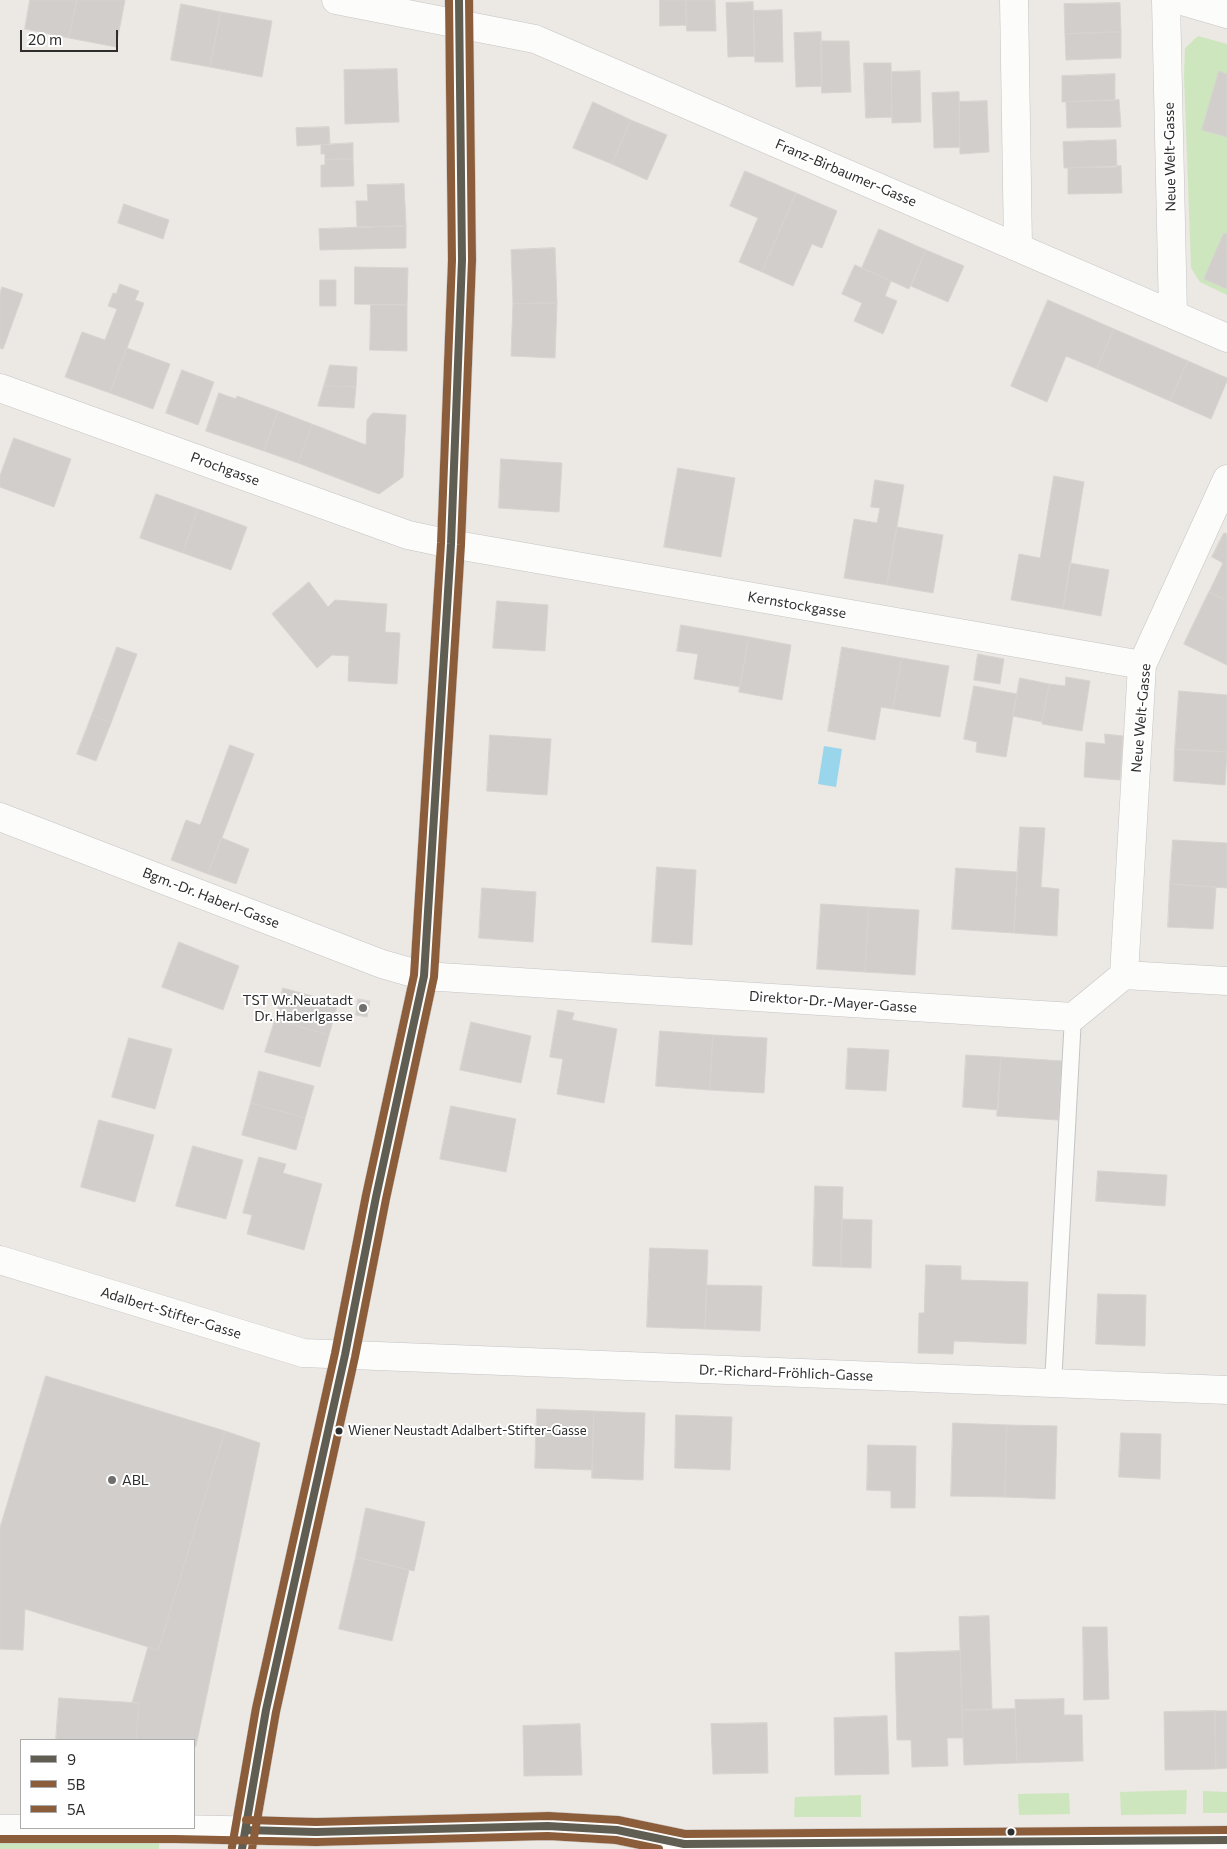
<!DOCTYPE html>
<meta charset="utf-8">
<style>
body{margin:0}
#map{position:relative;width:1227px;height:1849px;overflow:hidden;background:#ece8e4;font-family:Commissioner,sans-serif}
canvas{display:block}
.legend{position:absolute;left:20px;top:1739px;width:175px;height:90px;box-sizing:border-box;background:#fff;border:1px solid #ababab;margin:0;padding:6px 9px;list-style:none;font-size:15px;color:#2e2e2e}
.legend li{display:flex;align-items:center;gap:10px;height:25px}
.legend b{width:25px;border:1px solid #ababab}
.scale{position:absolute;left:20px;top:30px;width:98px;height:22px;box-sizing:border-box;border:2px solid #2e2e2e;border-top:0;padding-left:6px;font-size:15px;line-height:18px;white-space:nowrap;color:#2e2e2e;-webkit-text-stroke:4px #fff;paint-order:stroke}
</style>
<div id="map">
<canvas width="1227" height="1849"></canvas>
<ul class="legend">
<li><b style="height:6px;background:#605d53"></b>9</li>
<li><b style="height:6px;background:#8b5d3b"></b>5B</li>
<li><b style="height:6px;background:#8b5d3b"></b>5A</li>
</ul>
<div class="scale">20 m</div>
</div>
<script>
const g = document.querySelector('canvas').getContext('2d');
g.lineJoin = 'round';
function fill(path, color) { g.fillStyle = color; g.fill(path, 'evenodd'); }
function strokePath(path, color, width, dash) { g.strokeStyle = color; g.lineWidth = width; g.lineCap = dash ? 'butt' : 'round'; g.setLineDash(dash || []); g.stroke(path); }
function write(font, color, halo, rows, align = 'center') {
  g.font = font + ' Commissioner,sans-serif'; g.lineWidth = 4; g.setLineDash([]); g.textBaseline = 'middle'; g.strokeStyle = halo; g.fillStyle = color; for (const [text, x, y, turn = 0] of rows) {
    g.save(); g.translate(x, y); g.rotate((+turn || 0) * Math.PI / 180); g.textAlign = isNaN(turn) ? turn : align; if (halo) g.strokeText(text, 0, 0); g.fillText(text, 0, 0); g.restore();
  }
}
const green = new Path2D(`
 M1198 36 1227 44V295L1200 282 1191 268 1184 74 1185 48Z
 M1187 1790 1186 1814 1121 1815 1120 1792Z
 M1203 1791 1227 1792V1813H1203Z
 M1069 1793 1070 1814 1019 1815 1018 1794Z
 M861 1795V1817H794L795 1797Z
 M0 1842H159V1849H0Z`);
const water = new Path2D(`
 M824 746 842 749 836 787 818 784Z`);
const building = new Path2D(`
 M30 0H77L69 38 25 29Z
 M77 0H125L116 47 69 38Z
 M660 0H686L687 25 660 26Z
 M686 0H715L716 31H687Z
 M753 2 755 56 728 57 726 3Z
 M1120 3 1121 32 1065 34 1064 4Z
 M181 4 221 12 210 67 171 60Z
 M782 10 783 62H755L753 11Z
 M221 12 272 21 262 77 210 67Z
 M821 32 822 86 796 87 794 33Z
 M1121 32V58L1066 60 1065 34Z
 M821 41H849L851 92 822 93Z
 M864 63H891L892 117 866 118Z
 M397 69 399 122 345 124 344 70Z
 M920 71 921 122 892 123 891 72Z
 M1219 71 1227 74V137L1202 130Z
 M1115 74V100L1062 102V76Z
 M959 92 960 147 934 148 932 93Z
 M1119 100 1121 127 1067 128 1066 102Z
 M987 101 989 152 960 154 959 102Z
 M593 102 631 120 612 164 573 148Z
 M631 120 667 135 647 180 612 164Z
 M329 127 330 144 297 146 296 128Z
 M1116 140 1117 167 1064 168 1063 142Z
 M353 143V159L325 160V154H321V145Z
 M353 159 354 186 321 187V165H325V160Z
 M1121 166 1122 193 1068 194V168Z
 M745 171 796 193 762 272 739 262 758 218 730 206Z
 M404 184 406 226 357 227 356 201H368L367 185Z
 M796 193 837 211 822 248 812 244 793 286 762 272Z
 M124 204 169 220 163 239 118 223Z
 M406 226V248L320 250 319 229Z
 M879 229 926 250 909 289 862 268Z
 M1224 233 1227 234V289L1204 279Z
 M555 248 557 303 513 304 511 250Z
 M926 250 964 266 948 302 911 286Z
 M855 265 891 281 885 296 897 301 883 334 854 321 862 303 842 294Z
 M355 267 408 268 407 305 355 304Z
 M320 280H336V306H320Z
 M120 284 139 291 135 300 144 303 110 393 65 377 82 332 105 340 117 309 108 306 113 293 116 294Z
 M2 287 23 294 3 349 0 348V294Z
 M1048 300 1114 329 1097 369 1066 356 1047 402 1011 386Z
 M557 303 555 358 511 356 513 304Z
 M371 305H407V351L370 350Z
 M1114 329 1188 361 1170 401 1097 369Z
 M127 348 170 364 153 409 110 393Z
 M1188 361 1227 378V381L1211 419 1170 401Z
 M330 365 357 367 356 387 324 386Z
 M182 370 214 382 198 425 166 413Z
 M324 386 356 387 354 408 318 406Z
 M219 393 236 399 237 396 278 411 264 451 206 431Z
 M278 411 312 424 298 463 264 451Z
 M373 413 406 415 403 477 379 494 298 463 312 424 366 445 367 420Z
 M14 438 71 459 54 507 0 487V476Z
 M501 459 562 463 559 512 499 508Z
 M678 468 735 478 721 557 664 547Z
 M1054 476 1084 482 1063 609 1011 600 1019 554 1040 558Z
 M875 480 904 485 887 585 844 578 854 519 877 523 880 508 871 507Z
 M156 494 198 509 183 553 140 538Z
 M198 509 247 527 231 570 183 553Z
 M897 527 943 535 933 593 887 585Z
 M1224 533 1227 534V601L1209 592 1223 563 1212 557Z
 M1070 563 1109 570 1101 616 1063 609Z
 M309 582 328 607 335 600 387 604 385 632 400 633 397 684 348 681 349 656 332 655 317 668 272 614Z
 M1209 592 1227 601V665L1184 644Z
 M497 601 548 605 545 651 493 648Z
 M681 625 749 637 740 687 694 679 698 654 677 651Z
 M749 637 791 645 782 700 739 692Z
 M117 647 137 654 111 723 92 715Z
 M842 647 902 658 893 709 881 707 875 740 828 731Z
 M978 654 1004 659 1000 684 974 680Z
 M902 658 949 666 940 717 893 709Z
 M1066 677 1090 681 1082 731 1042 724 1049 684 1065 686Z
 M1020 678 1049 684 1042 722 1013 716Z
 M974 686 1017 694 1006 757 976 752 977 742 964 739Z
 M1179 691 1227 695V752L1175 749Z
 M92 715 111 723 96 761 77 754Z
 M1105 734 1123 736 1120 780 1084 777 1086 742 1105 744Z
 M490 735 551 739 547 795 487 791Z
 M230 745 254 754 208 874 171 860 186 820 200 825Z
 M1175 749 1227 752 1225 785 1174 781Z
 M1020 827 1045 828 1041 887 1059 889 1057 936 1014 933Z
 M222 838 249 849 236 884 208 874Z
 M1173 840 1227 843V888L1170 884Z
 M657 867 696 870 692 945 652 942Z
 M956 868 1017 872 1014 933 952 929Z
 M1170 884 1216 887 1213 929 1168 927Z
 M482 888 536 892 533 942 479 938Z
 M821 904 869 907 865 972 817 969Z
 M869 907 919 910 915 975 865 972Z
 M179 942 239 966 223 1010 162 987Z
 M283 988 338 1003 329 1035 275 1020Z
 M358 999 370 1001 367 1017 356 1015Z
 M558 1010 574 1013 572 1020 617 1029 604 1103 557 1094 563 1059 550 1057Z
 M275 1020 329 1035 320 1067 265 1052Z
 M471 1022 531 1036 521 1083 460 1070Z
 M660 1031 713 1035 710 1090 656 1086Z
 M713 1035 767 1038 764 1093 710 1090Z
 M129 1038 172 1049 155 1109 112 1097Z
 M848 1048 889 1050 886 1091 846 1089Z
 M966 1055 1001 1057 998 1110 963 1107Z
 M1001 1057 1062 1061 1058 1120 997 1116Z
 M259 1071 314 1086 305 1118 251 1103Z
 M251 1103 305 1118 296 1150 242 1135Z
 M451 1106 516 1119 506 1172 440 1159Z
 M99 1120 154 1135 135 1202 81 1187Z
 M193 1146 243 1160 226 1219 176 1206Z
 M259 1157 286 1164 283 1173 322 1184 304 1250 247 1234 252 1215 243 1213Z
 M1098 1171 1167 1175 1165 1206 1096 1201Z
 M815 1186 843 1187 841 1267 813 1266Z
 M842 1219 872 1220 871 1268 841 1267Z
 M650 1248 708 1250 705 1329 647 1327Z
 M926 1265 961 1266V1280L1028 1282 1026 1344 954 1341 953 1354 918 1353 919 1313H924Z
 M707 1285 762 1286 760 1331 705 1329Z
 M1098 1294 1146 1295 1145 1346 1096 1344Z
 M46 1376 225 1431 158 1650 25 1609 23 1650 0 1649V1528Z
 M537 1409 594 1411 592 1470 535 1468Z
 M594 1411 645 1413 643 1480 592 1478Z
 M676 1415 732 1417 730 1470 675 1468Z
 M953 1423 1007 1425 1005 1497 951 1496Z
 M1007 1425 1057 1426 1055 1499 1005 1497Z
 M225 1431 260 1443 196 1746 194 1748V1740H136L139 1703H132L148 1647 158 1650Z
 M1121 1433 1161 1434 1160 1479 1119 1477Z
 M868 1445 916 1446 915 1508H891V1491L867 1490Z
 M366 1508 425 1522 414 1571 356 1557Z
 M356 1557 409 1570 392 1641 339 1629Z
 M989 1616 992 1710H962L959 1617Z
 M1083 1627H1107L1109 1699 1084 1700Z
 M960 1651 963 1738H947L948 1766 912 1767 911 1740H897L895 1653Z
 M59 1698 139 1703 136 1740H56Z
 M1064 1699V1715H1082L1083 1761 1017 1763 1015 1700Z
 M1015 1709 1017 1763 964 1765 962 1710Z
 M1215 1711H1227V1768L1216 1769Z
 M1215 1711 1216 1769 1165 1770 1164 1712Z
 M887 1716 889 1774 835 1775 834 1718Z
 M767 1723 768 1773 713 1774 711 1724Z
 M580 1724 582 1775 524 1776 523 1726Z`);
const lane = new Path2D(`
 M1053 1384 1073 1017`);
const street = new Path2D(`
 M336 0 535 39 1227 338
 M1014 0 1018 246
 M1166 0 1173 314
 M1179 0 1227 14
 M0 388 408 535 451 544 1142 665
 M0 817 382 964 424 976 1073 1017 1124 975 1227 981
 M1124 975 1142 665 1227 479
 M0 1260 303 1353 1227 1390
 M242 1849 266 1710 345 1355 376 1197 424 976 451 544 462 260 459 0`);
const secondary = new Path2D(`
 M0 1829H175L316 1832 548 1826 617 1830 684 1844 1227 1840`);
const bus1 = new Path2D(`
 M246 1830 316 1832 548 1826 617 1830 684 1844 1227 1840
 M242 1849 266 1710 345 1355 376 1197 424 976 451 544 462 260 459 0`);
const bus2 = new Path2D(`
 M0 1839H175L316 1842 548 1836 616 1840 659 1849
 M252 1849 276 1712 355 1357 386 1199 434 977 461 545 472 260 469 0`);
const bus3 = new Path2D(`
 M246 1820 316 1822 549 1816 618 1820 685 1834 1227 1830
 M232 1847 256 1708 335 1353 366 1195 414 975 441 543 452 260 449 0`);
const markers = [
 [363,1008,5,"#706f6e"],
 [339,1431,4.5,"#2e2e2e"],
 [112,1480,5,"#706f6e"],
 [1011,1832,4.5,"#2e2e2e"]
];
const busNames = [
 ["Wiener Neustadt Adalbert-Stifter-Gasse",348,1431]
];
const streetNames = [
 ["Neue Welt-Gasse",1170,157,-91],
 ["Franz-Birbaumer-Gasse",846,173,23],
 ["Prochgasse",225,469,20],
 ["Kernstockgasse",797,605,10],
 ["Neue Welt-Gasse",1141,718,-85],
 ["Bgm.-Dr. Haberl-Gasse",211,898,21],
 ["Direktor-Dr.-Mayer-Gasse",833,1002,4],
 ["Adalbert-Stifter-Gasse",171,1313,17],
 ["Dr.-Richard-Fröhlich-Gasse",786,1373,2]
];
const poiNames = [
 ["TST Wr.Neuatadt",353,1000],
 ["Dr. Haberlgasse",353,1016],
 ["ABL",122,1480,"left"]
];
fill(green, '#cee6be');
fill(water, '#99d6ec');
fill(building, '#d1cecb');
strokePath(building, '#d7d4d0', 1);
strokePath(lane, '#c5c4c5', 18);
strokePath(street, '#c5c4c5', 29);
strokePath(secondary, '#c5c4c5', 29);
strokePath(lane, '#fcfcfb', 16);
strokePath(street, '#fcfcfb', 28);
strokePath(secondary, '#fcfcfb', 28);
strokePath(bus1, '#605d53', 8);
strokePath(bus2, '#8b5d3b', 8);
strokePath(bus3, '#8b5d3b', 8);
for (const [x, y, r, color] of markers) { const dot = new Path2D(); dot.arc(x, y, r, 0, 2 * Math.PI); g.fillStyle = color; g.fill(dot); strokePath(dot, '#fff', 2); }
write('13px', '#2e2e2e', '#fff', busNames, 'left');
write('14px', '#2e2e2e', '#fff', streetNames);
write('14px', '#2e2e2e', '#fff', poiNames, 'right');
</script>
